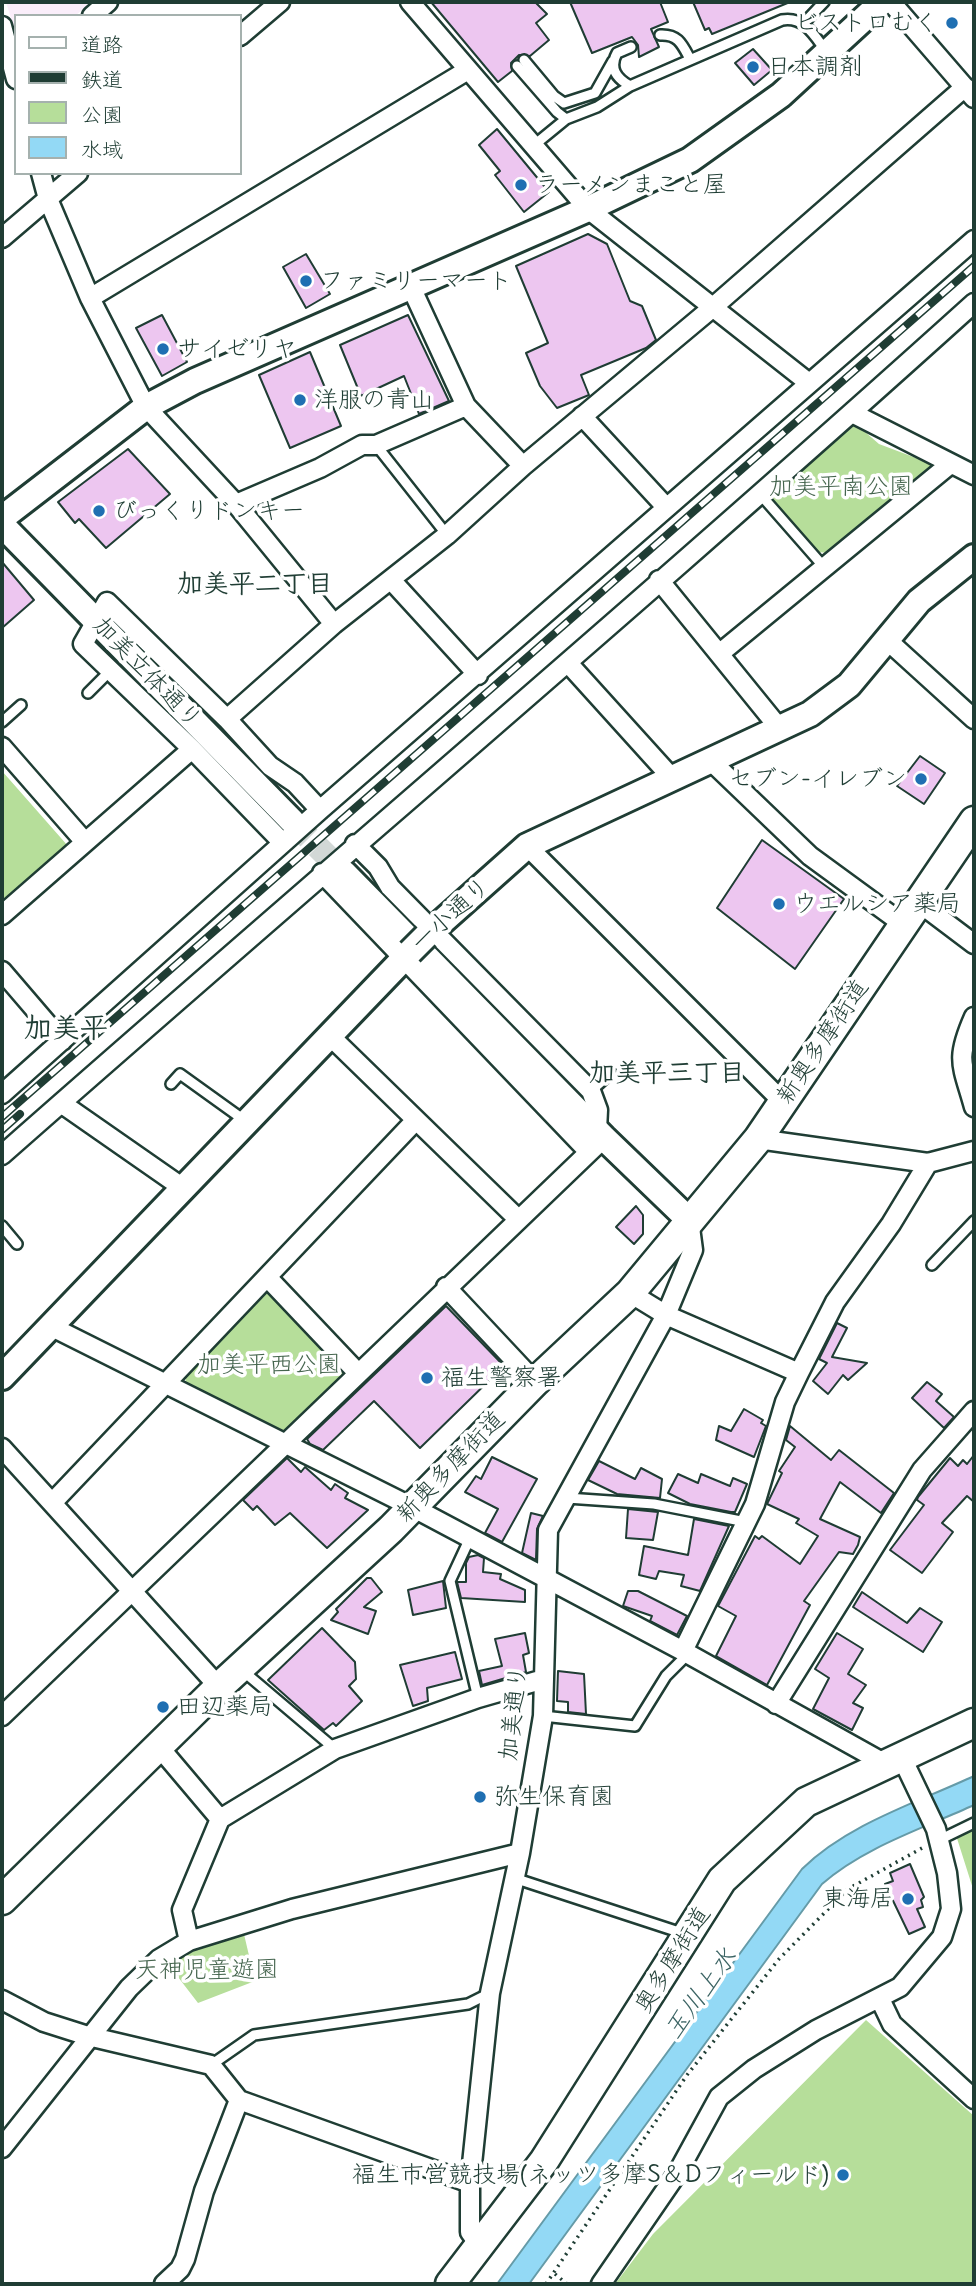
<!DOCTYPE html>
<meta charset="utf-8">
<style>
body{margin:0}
#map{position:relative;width:976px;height:2286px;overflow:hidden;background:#fff;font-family:Delius,"Klee One",sans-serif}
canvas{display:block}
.frame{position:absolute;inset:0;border:4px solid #1f3d34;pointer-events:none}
.legend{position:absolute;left:14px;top:14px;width:228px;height:161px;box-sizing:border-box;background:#fff;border:2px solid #a5b1ae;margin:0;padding:9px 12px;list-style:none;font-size:21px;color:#1f3d34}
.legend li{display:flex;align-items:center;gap:14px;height:35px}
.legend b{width:35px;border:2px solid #a5b1ae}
</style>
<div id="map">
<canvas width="976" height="2286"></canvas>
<div class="frame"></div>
<ul class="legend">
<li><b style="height:9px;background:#fff"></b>道路</li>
<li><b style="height:9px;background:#1f3d34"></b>鉄道</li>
<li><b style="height:19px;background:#b6de9a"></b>公園</li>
<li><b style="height:19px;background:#93d9f5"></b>水域</li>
</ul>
</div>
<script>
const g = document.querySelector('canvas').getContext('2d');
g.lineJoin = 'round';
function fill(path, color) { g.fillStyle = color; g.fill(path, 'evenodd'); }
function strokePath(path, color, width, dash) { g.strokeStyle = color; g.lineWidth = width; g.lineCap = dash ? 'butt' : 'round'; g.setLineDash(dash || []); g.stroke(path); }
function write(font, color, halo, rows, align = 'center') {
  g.font = font + ' Delius,"Klee One",sans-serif'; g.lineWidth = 7; g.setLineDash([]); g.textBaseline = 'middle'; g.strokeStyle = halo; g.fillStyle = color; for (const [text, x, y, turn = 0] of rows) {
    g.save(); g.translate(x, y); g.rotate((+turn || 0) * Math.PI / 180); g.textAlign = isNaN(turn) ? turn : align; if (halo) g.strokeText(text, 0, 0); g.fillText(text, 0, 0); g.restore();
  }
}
const built = new Path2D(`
 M6 2H91L75 16H16V35Z`);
const green = new Path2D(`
 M856 424 879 444 932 464V470L828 553 818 552 771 497V490L845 425Z
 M2 771 68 846 2 901Z
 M263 1293 271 1294 346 1368V1379L289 1431H279L186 1383 185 1375Z
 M974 1823V1892L955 1832Z
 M243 1930 255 1981 198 2003 168 1964 194 1947Z
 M866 2020 974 2116V2284H615L653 2234Z`);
const water = new Path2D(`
 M974 1776V1805C924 1828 864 1847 822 1884L529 2284H497L802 1869C848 1824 916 1803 974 1776Z`);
const building = new Path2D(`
 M431 2H535L547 14 536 23 549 40 530 56 519 55 511 63 512 71 498 82Z
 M570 2H660L668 22 651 29 659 47 639 57 638 45 632 37 592 53Z
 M693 2H790L712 34 709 28 705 30Z
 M753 49 772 70 754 85 735 63Z
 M497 129 549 192 524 212 495 175 500 171 479 145Z
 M588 234 607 244 630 301 642 306 656 340 646 348 581 375 589 395 557 408 540 386 526 353 548 343 516 266Z
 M306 254 330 294 306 308 283 267Z
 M162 315 187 362 162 376 136 328Z
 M408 315 449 401 419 414 404 376 361 396 340 345Z
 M310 352 341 426 290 448 259 375Z
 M128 449 170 494 106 548 79 519 75 523 58 502Z
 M2 562 34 600 2 628Z
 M920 756 945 773 924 804 897 786Z
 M762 840 844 899 795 969 717 908Z
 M636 1206 643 1215V1234L634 1244 616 1227Z
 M446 1306 504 1366 420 1448 374 1401 323 1450 310 1444 307 1439Z
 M837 1323 847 1328 832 1357 867 1363 848 1380 843 1375 828 1394 813 1381 827 1363 819 1359Z
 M927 1382 942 1394 936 1401 954 1417 944 1428 912 1398Z
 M744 1409 763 1420 761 1423 766 1426 754 1457 716 1440 719 1426 731 1431Z
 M790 1426 831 1460 839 1450 894 1493 881 1513 840 1482 820 1519 860 1537 858 1545 853 1554 839 1552 804 1601 810 1605 767 1685 716 1656 736 1616 718 1606 755 1536 759 1539 762 1536 800 1564 818 1536 796 1523 799 1519 767 1504 782 1473 779 1471 795 1447 786 1440Z
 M974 1455V1502L967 1496 942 1523 953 1532 922 1573 890 1550 924 1505 917 1500 918 1497 950 1458 958 1466 963 1460 967 1464Z
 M492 1457 537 1479 502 1542 485 1533 498 1509 465 1492 476 1476 481 1479Z
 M287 1458 301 1472 305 1467 331 1490 335 1484 348 1493 345 1498 368 1510 327 1548 290 1513 275 1525 257 1506 253 1510 243 1500Z
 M599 1461 635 1479 641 1468 662 1479 660 1498 617 1494 588 1480Z
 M678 1474 698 1483 701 1474 730 1486 733 1478 747 1484 735 1512H731L690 1504 668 1493Z
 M628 1509 658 1512 653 1540 626 1538Z
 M531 1513 543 1516 537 1529 536 1560 522 1553Z
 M694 1519 729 1526 700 1591 681 1586 684 1575 659 1571 656 1579 639 1575 644 1546 688 1555Z
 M478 1555 484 1558 483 1572 501 1574 500 1579 525 1590V1602L461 1598 457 1582H466V1563L469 1557Z
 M367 1578H371L382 1592 364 1607 376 1611 368 1634 331 1620 338 1612 336 1609Z
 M443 1581 446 1608 413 1615 408 1590Z
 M628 1591H638L687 1616 677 1635 650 1621 652 1616 623 1606Z
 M862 1592 907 1623 920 1608 942 1622 923 1652 853 1607Z
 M322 1628 355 1662 356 1679 349 1686 362 1701 336 1726 333 1723 324 1730 268 1680Z
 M525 1633 529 1653 523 1655 526 1672 482 1685 479 1671 502 1666 495 1639Z
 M837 1633 863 1649 848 1674 866 1685 853 1703 863 1708 852 1730 813 1709 829 1678 815 1669Z
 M455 1652 462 1679 427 1688 428 1701 413 1706 400 1665Z
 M558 1671 584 1674 586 1714 568 1712V1702L557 1701Z
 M910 1864 924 1897 921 1900 923 1907 917 1909 925 1927 909 1934 885 1884 893 1881 890 1873Z`);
const secondaryTunnel = new Path2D(`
 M292 821 344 873`);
const path = new Path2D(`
 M555 2274 567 2284
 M546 2284 687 2075 779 1959 848 1889 924 1847`);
const lane = new Path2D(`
 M803 24 824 2
 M660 35C678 34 682 44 690 59
 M524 60 554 96 564 103 595 93 613 61
 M517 66 557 112 566 119
 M630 86C616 78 609 68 617 53L631 47
 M533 146 566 119 597 107 630 86 782 20C804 16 814 35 826 51
 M376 445 447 535
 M760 494 824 567
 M88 693 110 671
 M2 722 21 705
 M171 1084 180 1074 244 1120
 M591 1091 611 1073
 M2 1226 17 1244
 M932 1265 974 1221
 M567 1498 654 1504 746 1522
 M470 1538 450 1581 478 1698
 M243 1671 335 1749
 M543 1716 635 1726 666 1676 682 1660 683 1651
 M939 1840 974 1823
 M514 1878 685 1934
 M211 2065 254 2035 468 2004 490 1993`);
const street = new Path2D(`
 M410 2 588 209 809 383
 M891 2 974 98
 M92 16 108 2
 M2 26 16 79
 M240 36 280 2
 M41 173 48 199 90 298 146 407 236 504 334 624
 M2 238 78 173
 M411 287 466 406 523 466
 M90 298 468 70
 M852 413 974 475
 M582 416 666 507
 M236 504 320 468 362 445H376L466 406
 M659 580 780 729
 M392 581 478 675
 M887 640 974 719
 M719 654 949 465
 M568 663 672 778
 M227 719 334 624 447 535 523 466 712 308 965 87
 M2 747 85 842
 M712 762 810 856 903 924
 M283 843 192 749 83 644 107 602 227 719 270 766 295 783 320 810
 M355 844 378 867 390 887 591 1091 598 1110 597 1130
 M527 846 783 1102
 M322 873 589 1152
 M917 901 974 944
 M2 915 192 749
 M2 971 62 1041
 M974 1017C955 1060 962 1064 974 1107
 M329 1035 518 1219
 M2 1094 320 810 974 240
 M61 1103 183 1188
 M758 1139 928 1163 974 1151
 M2 1155C325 870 654 592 974 303
 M267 1277 357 1372
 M446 1287 535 1382
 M630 1293 666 1315 799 1373
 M50 1326 412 1507 683 1651 884 1763
 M2 1448 219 1687
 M52 1503 416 1120
 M683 1651 755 1504 785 1402 799 1373 835 1302 891 1224 928 1163
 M776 1704 922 1470 974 1411
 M2 1716 604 1138
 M160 1748 220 1819
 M189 1941 182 1910 220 1819 335 1749 478 1698 544 1679
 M880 1999 892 2024 974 2099
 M2 2000 44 2022 88 2036 211 2065 239 2100 470 2183
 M2 2148 129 1988 159 1959 189 1941 292 1909 520 1853
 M480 2246 470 2232V2183L490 1993 520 1853 543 1716 548 1530 666 1315 693 1250 689 1220
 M164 2284 180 2269 185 2259 204 2191 239 2100
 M601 2284 678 2172 719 2097 754 2069 816 2030 900 1987 942 1937 951 1909 947 1873 936 1829 901 1756`);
const secondary = new Path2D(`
 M2 518 146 407 195 381 588 209 690 160 781 95 882 2
 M2 525 292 821
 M344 873 604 1138 689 1220
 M426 936 527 846 810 714 849 685 919 601 974 557
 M2 1377 410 952`);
const primary = new Path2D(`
 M2 1900 219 1687 391 1529 535 1382 630 1293 758 1139 974 821
 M450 2284 544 2161 722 1880 806 1802 974 1723`);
const rail = new Path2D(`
 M2 1117 974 266
 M2 1130 20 1114`);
const secondaryBridge = new Path2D(`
 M410 952 426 936`);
const markers = [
 [952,23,7,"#1f6fb2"],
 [753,67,7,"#1f6fb2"],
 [521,185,7,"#1f6fb2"],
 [306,281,7,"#1f6fb2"],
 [163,349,7,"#1f6fb2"],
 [300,400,7,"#1f6fb2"],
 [99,511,7,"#1f6fb2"],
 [921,779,7,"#1f6fb2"],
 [779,904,7,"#1f6fb2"],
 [427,1378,7,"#1f6fb2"],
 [163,1707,7,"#1f6fb2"],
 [480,1797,7,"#1f6fb2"],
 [908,1899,7,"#1f6fb2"],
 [843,2175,7,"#1f6fb2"]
];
const poiNames = [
 ["ビストロむく",938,23,"right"],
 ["日本調剤",767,67],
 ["ラーメンまこと屋",535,185],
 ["ファミリーマート",320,281],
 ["サイゼリヤ",177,349],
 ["洋服の青山",314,400],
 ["びっくりドンキー",113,511],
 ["セブン-イレブン",907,779,"right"],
 ["ウエルシア薬局",793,904],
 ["福生警察署",441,1378],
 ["田辺薬局",177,1707],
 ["弥生保育園",494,1797],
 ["東海居",894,1899,"right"],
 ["福生市営競技場(ネッツ多摩S＆Dフィールド)",829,2175,"right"]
];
const parkNames = [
 ["加美平南公園",841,487],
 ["加美平西公園",269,1365],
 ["天神児童遊園",207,1970]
];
const streetNames = [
 ["加美立体通り",147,673,46],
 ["一小通り",451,915,-42],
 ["新奥多摩街道",823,1042,-56],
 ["新奥多摩街道",451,1467,-46],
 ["加美通り",514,1713,-84],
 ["奥多摩街道",673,1960,-58]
];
const neighbourhoodNames = [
 ["加美平二丁目",255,585],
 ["加美平三丁目",667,1074]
];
const waterNames = [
 ["玉川上水",701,1994,-54]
];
const quarterNames = [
 ["加美平",66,1029]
];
fill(built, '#faeefa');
fill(green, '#b6de9a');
fill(water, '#93d9f5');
strokePath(water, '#659ba8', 2);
fill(building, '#edc6f0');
strokePath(building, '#1f3d34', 2);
strokePath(secondaryTunnel, '#d2d8d6', 24, [24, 12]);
strokePath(lane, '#1f3d34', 14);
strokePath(street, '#1f3d34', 23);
strokePath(secondary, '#1f3d34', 30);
strokePath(primary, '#1f3d34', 33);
strokePath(path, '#1f3d34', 3.5, [2, 5]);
strokePath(lane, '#fff', 9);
strokePath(street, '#fff', 18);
strokePath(secondary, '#fff', 24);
strokePath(primary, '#fff', 28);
strokePath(rail, '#1f3d34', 8);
strokePath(rail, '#fff', 5, [16]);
strokePath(secondaryBridge, '#1f3d34', 30, []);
strokePath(secondaryBridge, '#fff', 24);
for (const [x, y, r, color] of markers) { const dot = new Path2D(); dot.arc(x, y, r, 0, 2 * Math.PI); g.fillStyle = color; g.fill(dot); strokePath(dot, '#fff', 2.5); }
write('24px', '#1f3d34', '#fff', poiNames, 'left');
write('24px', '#45654e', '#fff', parkNames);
write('24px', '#1f3d34', '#fff', streetNames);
write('bold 26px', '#1f3d34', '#fff', neighbourhoodNames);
write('italic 26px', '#3c6464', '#fff', waterNames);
write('bold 28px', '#1f3d34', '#fff', quarterNames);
</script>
